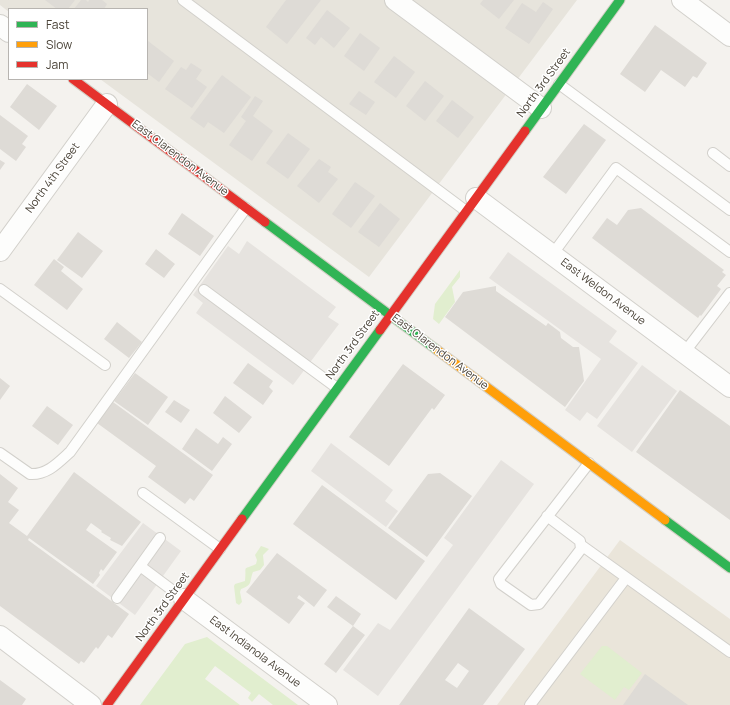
<!DOCTYPE html>
<style>
body{margin:0}
#map{position:relative;width:730px;height:705px;overflow:hidden;background:#f4f2ee;font-family:Manrope,sans-serif}
canvas{display:block}
.legend{position:absolute;left:8px;top:8px;width:140px;height:72px;box-sizing:border-box;background:#fff;border:1px solid #b7b4b0;margin:0;padding:5px 7px;list-style:none;font-size:12px;color:#4b4439}
.legend li{display:flex;align-items:center;gap:8px;height:20px}
.legend b{width:20px;border:1px solid #b7b4b0}
</style>
<div id="map">
<canvas width="730" height="705"></canvas>
<ul class="legend">
<li><b style="height:5px;background:#30b455"></b>Fast</li>
<li><b style="height:5px;background:#ff9f0a"></b>Slow</li>
<li><b style="height:5px;background:#e5322d"></b>Jam</li>
</ul>
</div>
<script>
const g = document.querySelector('canvas').getContext('2d');
g.lineJoin = 'round';
function fill(path, color) { g.fillStyle = color; g.fill(path, 'evenodd'); }
function strokePath(path, color, width, dash) { g.strokeStyle = color; g.lineWidth = width; g.lineCap = dash ? 'butt' : 'round'; g.setLineDash(dash || []); g.stroke(path); }
function write(font, color, halo, rows, align = 'center') {
  g.font = font + ' Manrope,sans-serif'; g.lineWidth = 3; g.setLineDash([]); g.textBaseline = 'middle'; g.strokeStyle = halo; g.fillStyle = color; for (const [text, x, y, turn = 0] of rows) {
    g.save(); g.translate(x, y); g.rotate((+turn || 0) * Math.PI / 180); g.textAlign = isNaN(turn) ? turn : align; if (halo) g.strokeText(text, 0, 0); g.fillText(text, 0, 0); g.restore();
  }
}
const residential = new Path2D(`
 M0 0H577L369 277 100 79H147V9H9V12L0 5Z`);
const education = new Path2D(`
 M620 540 730 619V705H497Z`);
const green = new Path2D(`
 M460 270V277L452 287 455 302 439 324 433 319 435 304Z
 M261 546 264 547 269 549 263 555 264 565 260 570 253 572C249 582 253 585 241 589L240 592 242 602 239 605 236 603 234 586 235 584 245 581C247 564 241 571 256 564L257 560 255 555Z
 M207 637 298 705H273L259 694 252 702 248 698 251 693 215 666 205 679 240 705H140L185 644Z
 M602 646H607L642 673 629 690 624 687 615 700 580 674Z`);
const parking = new Path2D(`
 M247 241 336 307 328 317 339 324 293 385 196 313 203 303 193 295 228 246 239 254Z
 M508 252 617 331 609 342 638 363 597 419 587 412 580 421 565 410 601 359 489 278Z
 M642 365 677 391 632 452 597 426Z
 M331 443 393 490 385 501 398 511 386 527 311 471Z
 M501 460 534 484 378 696 343 670 378 623 390 630 453 545 444 538Z
 M143 523 181 551 135 615 96 586Z`);
const building = new Path2D(`
 M45 0H75L68 9H57Z
 M81 0H86L88 2 89 0H102L107 4 104 9H74Z
 M286 0H321L287 44 266 27Z
 M483 0H514L499 19 480 4Z
 M543 2 553 9 529 44 505 28 522 3 536 12Z
 M327 10 350 28 334 48 321 37 315 45 306 38Z
 M655 25 707 63 697 78 693 76 685 87 661 70 645 92 620 74Z
 M360 33 380 48 364 71 344 56Z
 M148 41 174 61 159 82 147 73V43Z
 M394 56 415 72 396 98 374 82Z
 M191 63 202 70 196 79 207 87 192 108 165 89 181 67 186 70Z
 M222 75 251 97 224 133 208 122 204 128 190 118Z
 M425 81 444 96 425 121 406 106Z
 M27 84 57 106 39 130 10 107Z
 M359 91 375 102 366 115 349 104Z
 M255 96 263 101 253 116 273 131 252 161 229 145 246 121 241 117Z
 M452 100 474 117 458 138 436 121Z
 M0 115 28 136 22 144 26 147 16 161 0 149Z
 M584 124 606 140 566 194 543 177Z
 M288 133 310 149 288 179 266 163Z
 M319 159 331 167 328 172 338 179 319 203 297 186Z
 M0 160 5 163 0 170Z
 M355 182 375 196 351 228 332 214Z
 M380 203 400 219 379 247 358 232Z
 M641 208 724 270 722 272 726 275 717 286 721 289 701 316 700 315 698 318 592 238 607 218 617 225 628 210Z
 M182 213 214 236 200 256 168 234Z
 M78 232 103 251 82 278 57 260Z
 M156 249 175 264 164 278 145 264Z
 M54 259 64 267 61 271 83 289 67 310 34 285Z
 M496 286V291L546 326 548 323 560 332 561 338 573 347H579L584 381 565 407 445 317 463 292Z
 M117 322 142 342 129 358 104 339Z
 M248 363 273 381 269 387 273 391 263 405 233 383Z
 M403 364 445 395 434 410 432 408 389 466 349 437Z
 M135 373 168 397 148 425 114 401Z
 M0 378 10 386 0 400Z
 M680 390 730 426V520L636 452Z
 M225 396 252 417 239 433 213 413Z
 M174 400 190 410 181 423 165 412Z
 M113 402 213 475 194 501 190 498 185 504 148 477 156 466 97 423Z
 M47 406 73 425 58 445 32 426Z
 M196 428 218 444 223 437 232 444 212 471 182 449Z
 M74 472 141 522 122 546 110 540 111 538 101 532 102 531 91 523 86 530 117 552 103 571 101 569 99 573 100 575 93 584 29 538 28 540 129 614 112 638 108 635 98 649 96 647 84 663 81 661 79 664 0 606V474L18 488 8 502 19 510 9 523 27 536Z
 M440 473 472 496 427 557 388 528 428 474Z
 M322 485 425 561 396 600 293 524Z
 M277 553 327 590 314 607 299 595 297 598 305 603 289 624 246 592Z
 M336 596 361 614 353 626 327 607Z
 M469 608 525 649 483 705H399ZM458 663 469 671 457 688 445 680Z
 M353 626 365 635 336 673 324 664Z
 M645 674 688 705H623Z
 M0 680 26 699 22 705H0Z`);
const lane = new Path2D(`
 M183 0 466 211
 M559 84 730 210
 M713 153 730 166
 M552 255 616 168 730 252
 M0 289 105 365
 M204 290 337 388
 M684 353 730 293
 M0 453 30 474C47 475 58 463 70 452L246 208
 M143 493 220 549
 M547 516 580 541 581 549 539 604 531 605 501 584 499 579 589 463
 M581 545 730 652
 M140 566 160 538
 M117 598 140 566 184 599
 M530 705 626 578`);
const street = new Path2D(`
 M395 0 541 108
 M682 0 730 36
 M0 25 9 32
 M476 198 730 387
 M0 251 107 104
 M184 599 327 705
 M0 636 91 705`);
const fast = new Path2D(`
 M525 131 620 0
 M265 222 437 350
 M242 519 380 330
 M665 520 730 568`);
const slow = new Path2D(`
 M437 350 665 520`);
const jam = new Path2D(`
 M73 79 265 222
 M380 330 525 131
 M107 705 242 519`);
const streetNames = [
 ["North 3rd Street",544,83,-54],
 ["East Clarendon Avenue",180,158,37],
 ["North 4th Street",53,178,-54],
 ["East Weldon Avenue",603,292,37],
 ["North 3rd Street",353,345,-54],
 ["East Clarendon Avenue",440,352,37],
 ["North 3rd Street",163,607,-54],
 ["East Indianola Avenue",255,652,37]
];
fill(residential, '#e7e4dc');
fill(education, '#eae5da');
fill(green, '#e1eecf');
fill(parking, '#e6e3df');
fill(building, '#dedbd6');
strokePath(lane, '#d2d0cb', 12);
strokePath(street, '#d2d0cb', 22);
strokePath(fast, '#d3cfc5', 11);
strokePath(slow, '#d3cfc5', 11);
strokePath(jam, '#d3cfc5', 11);
strokePath(lane, '#fdfdfc', 10);
strokePath(street, '#fdfdfc', 20);
strokePath(fast, '#30b455', 9);
strokePath(slow, '#ff9f0a', 9);
strokePath(jam, '#e5322d', 9);
write('11px', '#4b4439', '#fff', streetNames);
</script>
